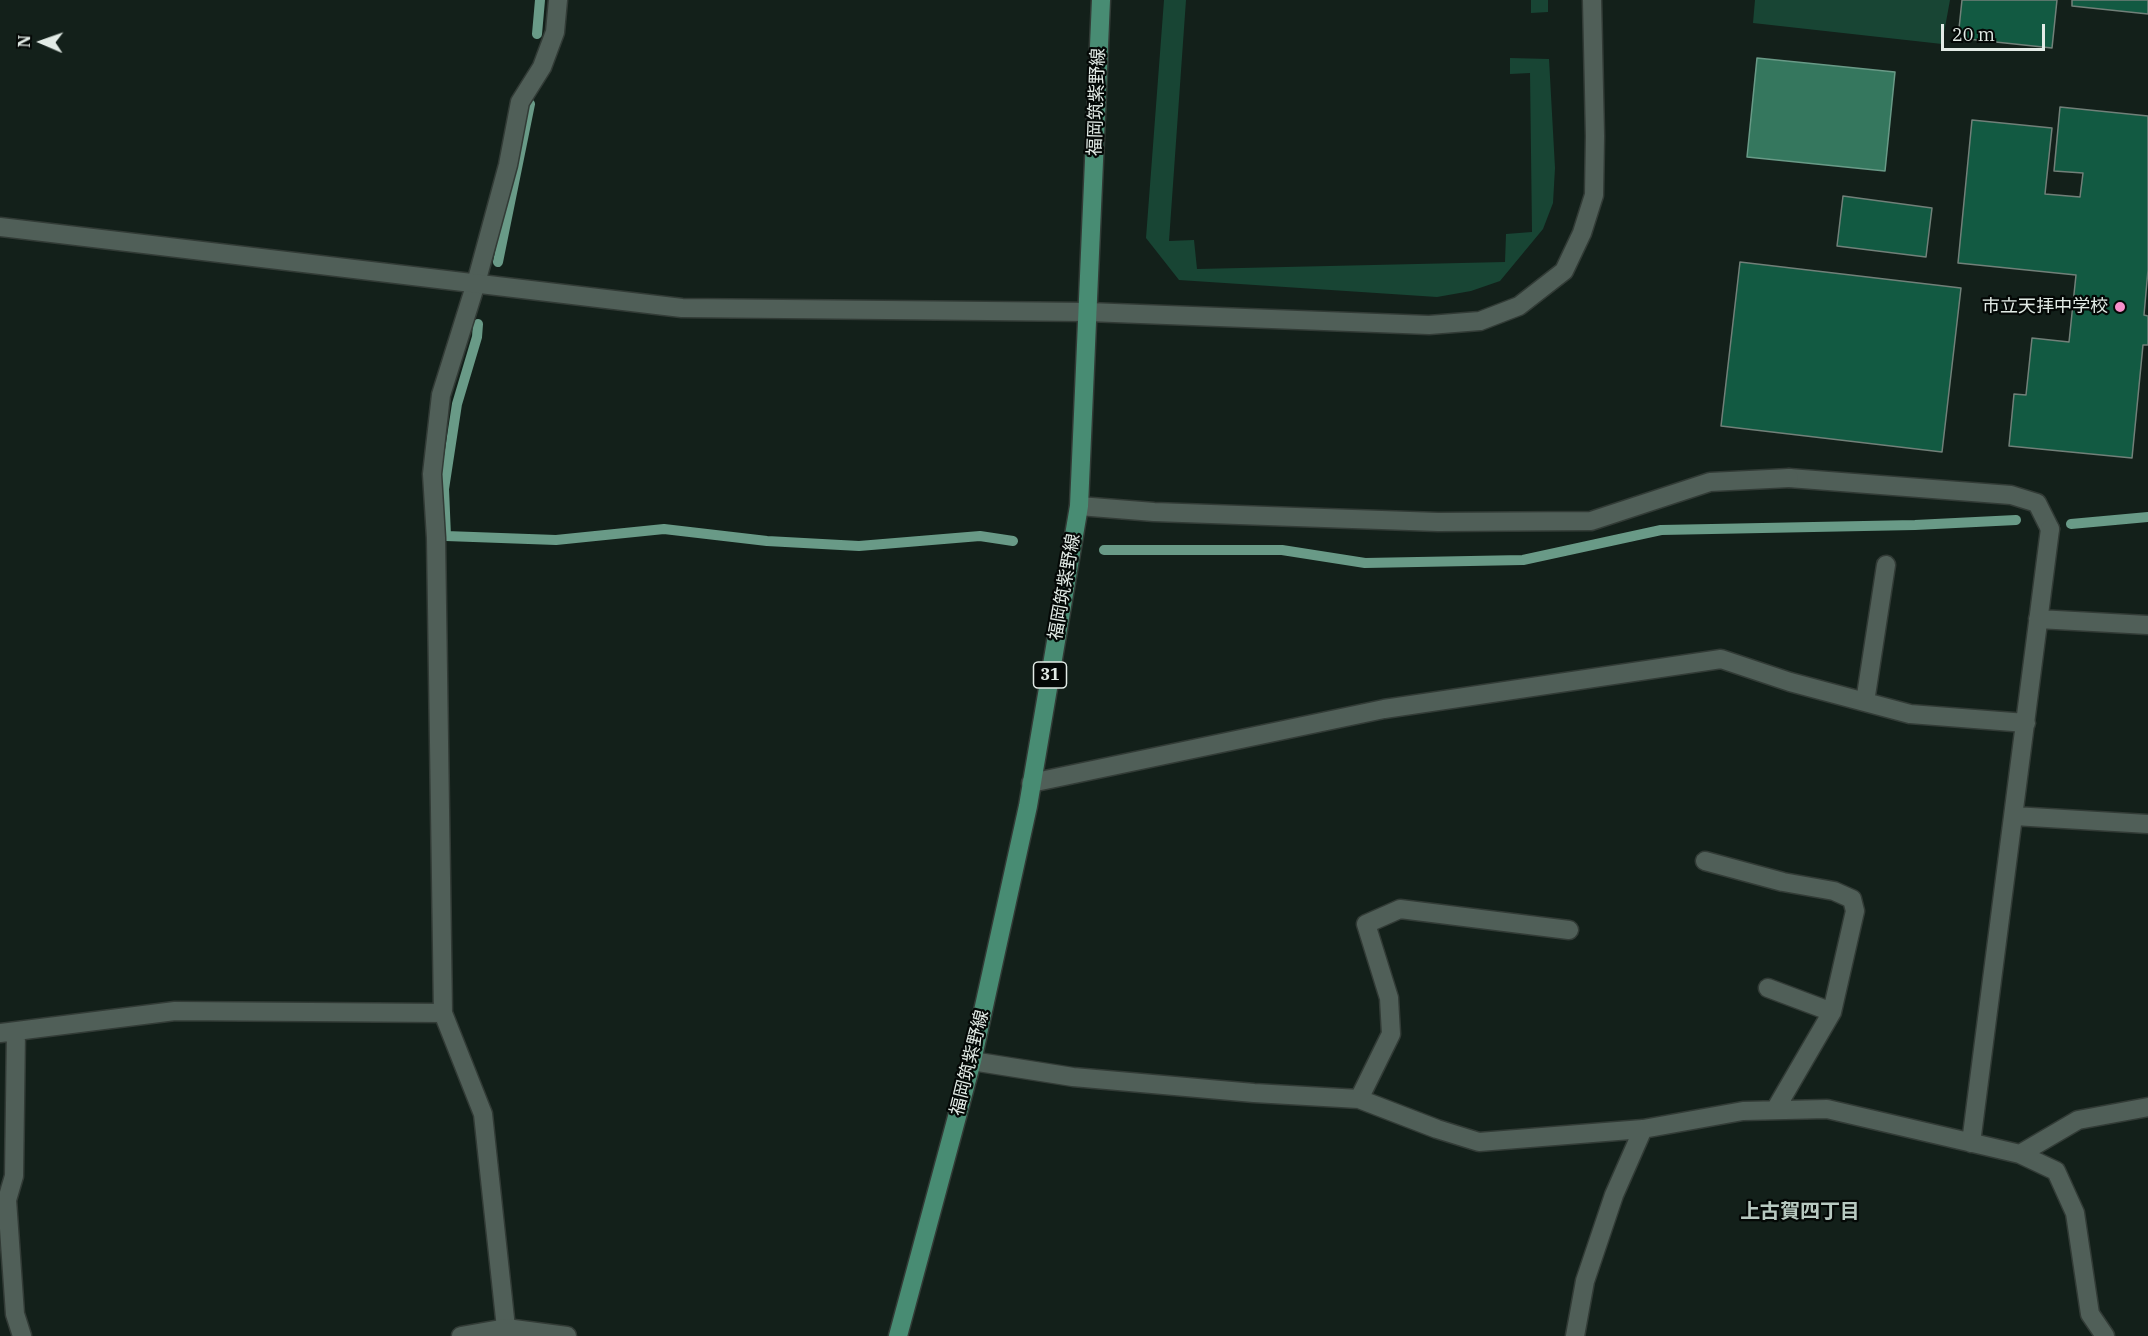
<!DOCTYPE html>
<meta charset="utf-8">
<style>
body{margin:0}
#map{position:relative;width:2148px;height:1336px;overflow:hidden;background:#13201a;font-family:"IBM Plex Serif",serif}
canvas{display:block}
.north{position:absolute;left:12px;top:12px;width:60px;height:60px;-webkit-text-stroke:4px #040806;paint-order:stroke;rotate:272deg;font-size:16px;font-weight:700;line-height:24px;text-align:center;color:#e2ebe6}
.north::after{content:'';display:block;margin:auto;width:21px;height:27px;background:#e2ebe6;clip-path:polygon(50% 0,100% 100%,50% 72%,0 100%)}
.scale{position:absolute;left:1941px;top:24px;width:104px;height:27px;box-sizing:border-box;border:3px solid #e2ebe6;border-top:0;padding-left:8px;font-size:18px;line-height:21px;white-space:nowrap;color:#e2ebe6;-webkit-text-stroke:4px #040806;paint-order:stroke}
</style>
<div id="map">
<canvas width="2148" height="1336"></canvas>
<div class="north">N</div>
<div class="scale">20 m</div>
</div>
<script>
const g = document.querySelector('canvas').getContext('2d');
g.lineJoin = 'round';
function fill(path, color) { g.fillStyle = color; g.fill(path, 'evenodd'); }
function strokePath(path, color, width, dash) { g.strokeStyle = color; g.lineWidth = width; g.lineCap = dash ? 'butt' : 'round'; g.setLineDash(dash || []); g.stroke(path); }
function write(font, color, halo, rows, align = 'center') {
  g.font = font + ' "IBM Plex Serif","Noto Sans JP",serif'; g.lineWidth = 4.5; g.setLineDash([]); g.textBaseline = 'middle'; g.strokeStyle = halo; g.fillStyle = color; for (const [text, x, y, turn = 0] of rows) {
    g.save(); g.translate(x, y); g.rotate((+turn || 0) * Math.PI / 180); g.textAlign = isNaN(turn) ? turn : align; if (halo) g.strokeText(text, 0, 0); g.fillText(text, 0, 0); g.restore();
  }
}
const green = new Path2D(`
 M1164 0H1186L1169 241 1194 240 1197 269 1505 262 1506 234 1532 232 1530 73 1510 74V58L1549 59 1555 168 1553 203 1543 229 1500 281 1471 291 1437 297 1179 280 1146 238Z
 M1531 0H1548V12L1531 13Z
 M1755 0H1950L1942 44 1753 23Z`);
const water = new Path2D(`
 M1757 58 1895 72 1885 171 1747 157Z`);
const stream = new Path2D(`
 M537 34 540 0
 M498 262 530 104
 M478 324 477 337 457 404 444 489 446 536 556 540 664 529 767 541 859 546 980 536 1013 541
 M2071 524 2148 517
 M1104 550H1282L1365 563 1523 560 1661 530 1915 525 2016 520`);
const building = new Path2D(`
 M1962 0H2057L2052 48 1958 38Z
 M2072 0H2148V14L2072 6Z
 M2060 107 2148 116V270L2144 315 2148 316V345H2143L2132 458 2009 446 2014 394 2026 395 2032 338 2069 342 2076 275 1958 263 1972 120 2052 128 2045 194 2080 197 2083 173 2054 171Z
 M1843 196 1932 208 1926 257 1837 246Z
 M1740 262 1961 288 1942 452 1721 426Z`);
const lane = new Path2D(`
 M1789 478 2011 495 2037 503 2050 529`);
const street = new Path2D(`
 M1079 506 1154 512 1438 522 1591 521 1710 482 1789 478
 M2038 619 2148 625
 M1865 702 1886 565
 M1031 783 1384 709 1721 659 1790 682 1910 714 2026 723
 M2014 816 2148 824
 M1705 861 1783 882 1834 891 1852 899 1855 911 1832 1012
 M1768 988 1832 1012 1775 1110
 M16 1031 14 1176 7 1200 15 1314 22 1336
 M0 1033 175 1011 443 1013
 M972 1061 1073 1077 1254 1093 1359 1099 1437 1129 1479 1142 1643 1129 1743 1111 1827 1109 2020 1154 2056 1171 2075 1213 2090 1314 2105 1336
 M1359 1099 1391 1034 1389 998 1366 924 1400 909 1569 930
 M1971 1143 2050 529
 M2020 1154 2078 1120 2148 1107
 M506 1328 483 1114 443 1013 436 538 432 474 441 395 476 283 508 165 520 102 542 67 555 32 558 0
 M1575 1336 1585 1281 1614 1195 1643 1129`);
const secondary = new Path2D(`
 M0 227 682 308 1088 312 1429 325 1480 321 1519 306 1564 271 1582 233 1594 195 1595 136 1592 0
 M461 1336 506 1328 567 1336`);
const primary = new Path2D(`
 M898 1336 972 1061 1028 806 1079 506 1101 0`);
const markers = [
 [2120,307,6,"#f890cb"]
];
const shields = [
 [1050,675,33]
];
const shieldNames = [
 ["31",1050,675]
];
const streetNames = [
 ["福岡筑紫野線",1097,102,-88],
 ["福岡筑紫野線",1065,587,-80],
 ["福岡筑紫野線",970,1063,-76]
];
const poiNames = [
 ["市立天拝中学校",2108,307]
];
const neighbourhoodNames = [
 ["上古賀四丁目",1800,1212]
];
fill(green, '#184534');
fill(water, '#35775e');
strokePath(water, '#699a87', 1.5);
strokePath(stream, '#699a87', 10);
fill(building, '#125a42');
strokePath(building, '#718079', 1.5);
strokePath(lane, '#323b36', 21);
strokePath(street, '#323b36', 21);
strokePath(secondary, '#323b36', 21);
strokePath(primary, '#323b36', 21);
strokePath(lane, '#505f58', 18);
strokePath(street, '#505f58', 18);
strokePath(secondary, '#505f58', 18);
strokePath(primary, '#488c73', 18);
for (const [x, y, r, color] of markers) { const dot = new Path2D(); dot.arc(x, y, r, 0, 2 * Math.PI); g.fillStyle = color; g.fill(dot); strokePath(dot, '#040806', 2); }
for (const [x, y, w] of shields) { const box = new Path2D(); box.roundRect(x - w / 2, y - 13, w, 26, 4.5); g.fillStyle = '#040806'; g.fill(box); strokePath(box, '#e2ebe6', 1.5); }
write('bold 16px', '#e2ebe6', null, shieldNames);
write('18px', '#e2ebe6', '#040806', streetNames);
write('18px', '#e2ebe6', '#040806', poiNames, 'right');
write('bold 20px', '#b8c9c1', '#040806', neighbourhoodNames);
</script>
